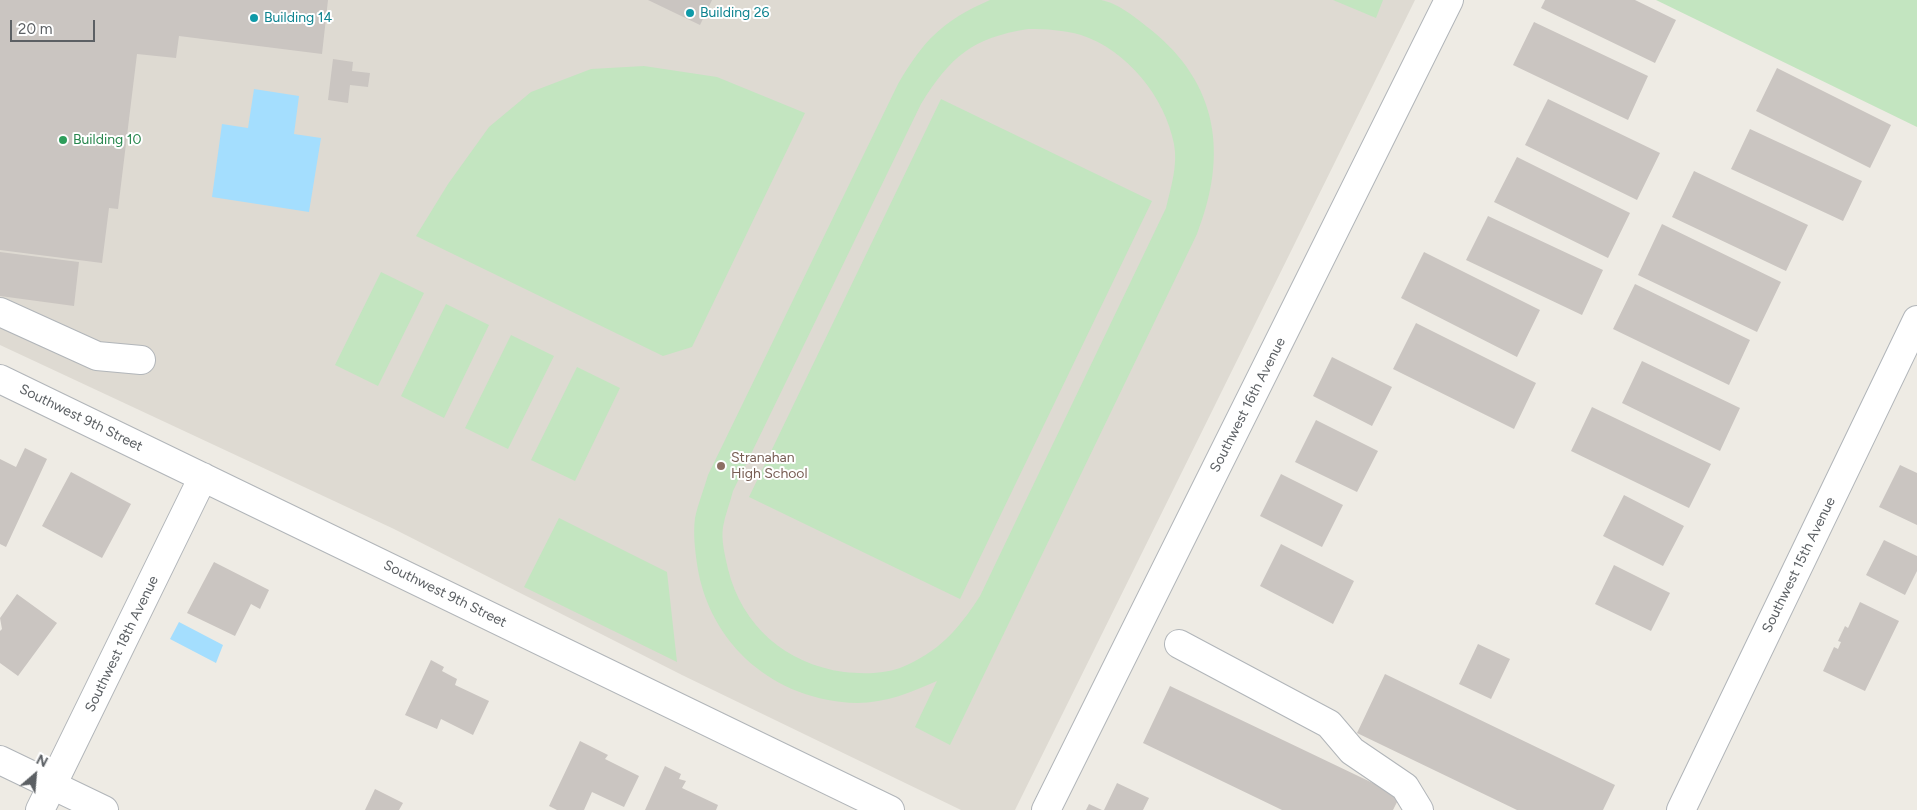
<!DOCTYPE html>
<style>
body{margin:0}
#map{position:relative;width:1917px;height:810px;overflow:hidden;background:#eeebe4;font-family:Figtree,sans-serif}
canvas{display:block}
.north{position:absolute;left:10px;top:750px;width:50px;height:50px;-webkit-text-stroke:4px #fff;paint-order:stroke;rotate:27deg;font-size:14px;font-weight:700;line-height:20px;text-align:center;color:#5c6064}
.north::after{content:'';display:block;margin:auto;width:18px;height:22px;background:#5c6064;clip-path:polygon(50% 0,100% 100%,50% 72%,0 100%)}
.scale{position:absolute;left:10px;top:20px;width:85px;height:22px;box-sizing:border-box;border:2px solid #5c6064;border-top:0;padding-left:6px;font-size:15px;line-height:18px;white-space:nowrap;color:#5c6064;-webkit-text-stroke:4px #fff;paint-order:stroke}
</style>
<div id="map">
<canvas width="1917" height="810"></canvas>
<div class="north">N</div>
<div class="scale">20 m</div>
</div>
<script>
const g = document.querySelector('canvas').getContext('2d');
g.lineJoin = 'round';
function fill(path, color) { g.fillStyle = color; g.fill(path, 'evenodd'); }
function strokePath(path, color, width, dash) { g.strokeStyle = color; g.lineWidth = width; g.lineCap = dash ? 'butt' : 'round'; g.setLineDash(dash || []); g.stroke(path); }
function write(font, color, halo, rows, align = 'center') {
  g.font = font + ' Figtree,sans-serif'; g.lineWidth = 4; g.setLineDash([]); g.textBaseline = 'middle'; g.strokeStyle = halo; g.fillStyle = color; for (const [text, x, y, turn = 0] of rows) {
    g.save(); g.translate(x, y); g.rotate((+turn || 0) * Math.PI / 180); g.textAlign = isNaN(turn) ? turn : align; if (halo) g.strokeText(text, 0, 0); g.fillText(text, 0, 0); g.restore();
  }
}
const education = new Path2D(`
 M0 0H1415L1015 810H961L682 675 394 529 0 345Z`);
const green = new Path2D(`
 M990 0C1016 0 1041 0 1066 0 1077 0 1090 0 1101 0 1118 3 1136 18 1150 29 1219 84 1228 155 1197 234L950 745 915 727 937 681C912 692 886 703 857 703 775 701 709 645 697 564 695 549 693 534 695 518 698 504 704 489 708 475L898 84C924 40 942 21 990 0ZM1028 29C1046 29 1064 30 1081 35 1127 50 1165 97 1174 144 1178 165 1171 187 1166 208L980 596C958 630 939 652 900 668 883 674 862 674 844 672 786 664 742 626 728 569 725 555 721 541 723 527 725 515 730 503 733 491L921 104C951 56 972 38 1028 29Z
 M1333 0H1383L1376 18Z
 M1656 0H1917V127Z
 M644 66 717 77 805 113 692 347 663 356 416 236 448 184 489 127 531 92 591 69Z
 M941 99 1152 201 960 599 749 497Z
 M381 272 424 293 378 386 335 365Z
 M446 304 489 325 444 418 401 396Z
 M511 335 554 356 508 449 465 428Z
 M577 367 620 388 575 481 531 460Z
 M559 518 667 572 677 662 524 587Z`);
const water = new Path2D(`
 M254 89 299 96 294 134 321 138 309 212 212 197 222 124 248 128Z
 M179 622 223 645 216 663 170 639Z`);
const building = new Path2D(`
 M0 0H328L322 54 179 36 176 58 137 54 118 209 109 208 102 263 0 250Z
 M648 0H712L700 25Z
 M1545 0H1635L1676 20 1655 63 1541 8Z
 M1534 22 1648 76 1628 120 1513 65Z
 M333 59 353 62 352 71 370 73 368 87 350 85 348 103 328 100Z
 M1777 68 1891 125 1870 168 1756 111Z
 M1548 99 1660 153 1637 200 1525 145Z
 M1750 129 1862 181 1843 221 1731 169Z
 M1517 157 1630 213 1608 258 1494 202Z
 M1694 171 1808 225 1786 271 1672 217Z
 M1488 216 1603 270 1582 315 1466 260Z
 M1662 224 1781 282 1757 332 1638 275Z
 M0 252 79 262 74 306 0 296Z
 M1424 252 1540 310 1517 357 1401 298Z
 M1635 284 1750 340 1729 385 1613 329Z
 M1416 323 1536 383 1514 429 1393 369Z
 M1332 357 1392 387 1372 426 1313 396Z
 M1642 361 1740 408 1720 451 1622 403Z
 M1592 407 1711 464 1689 508 1571 451Z
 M1316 420 1378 451 1357 492 1295 462Z
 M25 448 47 459 6 547 0 544V459L16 467Z
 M1900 465 1917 473V525L1879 507Z
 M71 472 131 504 102 558 42 526Z
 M1281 474 1343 505 1322 547 1260 516Z
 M1624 495 1684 526 1663 566 1603 536Z
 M1884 540 1917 556V571L1905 595 1866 575Z
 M1281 544 1354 581 1333 624 1260 586Z
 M214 562 269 590 260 609 251 604 235 636 187 613Z
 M1614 565 1670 593 1651 631 1595 604Z
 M17 594 57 623 18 676 0 663V631L2 629 0 618Z
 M1860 602 1899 621 1865 691 1823 671 1834 647 1838 649 1841 642 1838 641 1845 626 1848 628Z
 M1478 644 1510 659 1491 699 1459 684Z
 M431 660 444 667 442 671 457 679 455 685 489 701 473 735 441 719 437 729 405 715Z
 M1385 674 1615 785 1603 810H1517L1357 733Z
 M1170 686 1400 796 1393 810H1282L1143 743Z
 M580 741 608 755 605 759 639 776 624 807 592 792 584 810H557L549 806Z
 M665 766 681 774 679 779 686 781 682 788 718 805 716 810H645Z
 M1117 783 1149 798 1143 810H1104Z
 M375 789 403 803 399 810H365Z
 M1089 804 1102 810H1086Z`);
const minor = new Path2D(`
 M0 312 97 356 141 360
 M0 379 890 810
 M1179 644 1329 724 1352 751 1405 787 1419 810
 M0 760 104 810
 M40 810 203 477
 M1046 810 1449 0
 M1681 810 1917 320`);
const markers = [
 [690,13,5,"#0f9aa8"],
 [254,18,5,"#0f9aa8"],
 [63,140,5,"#2e9e5b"],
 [721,466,5,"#8d6e63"]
];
const cultureNames = [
 ["Building 26",700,13],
 ["Building 14",264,18]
];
const leisureNames = [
 ["Building 10",73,140]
];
const streetNames = [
 ["Southwest 16th Avenue",1248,405,-63],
 ["Southwest 9th Street",81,418,26],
 ["Southwest 15th Avenue",1799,565,-64],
 ["Southwest 9th Street",445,594,26],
 ["Southwest 18th Avenue",122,644,-64]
];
const educationNames = [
 ["Stranahan",731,458],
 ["High School",731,474]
];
fill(education, '#dedad2');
fill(green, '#c3e5c0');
fill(water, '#a4defe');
fill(building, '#cac5c1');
strokePath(minor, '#b1b5b9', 30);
strokePath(minor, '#fff', 28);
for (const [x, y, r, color] of markers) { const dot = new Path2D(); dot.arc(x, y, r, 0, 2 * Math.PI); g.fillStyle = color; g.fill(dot); strokePath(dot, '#fff', 2); }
write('14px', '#0d838f', '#fff', cultureNames, 'left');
write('14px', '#27864d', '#fff', leisureNames, 'left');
write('14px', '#5c6064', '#fff', streetNames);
write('14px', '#785e54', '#fff', educationNames, 'left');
</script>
